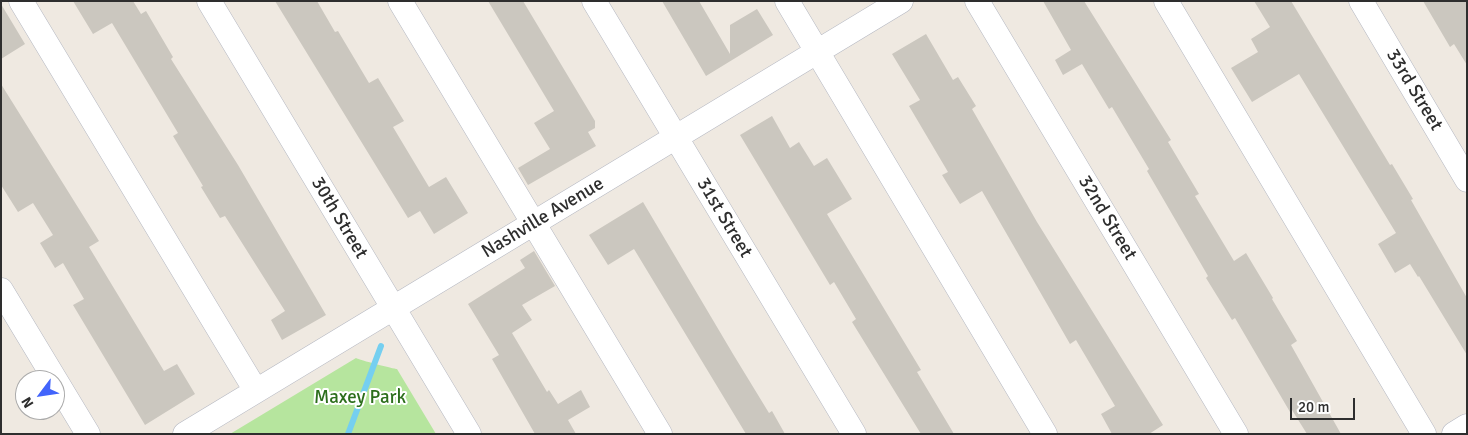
<!DOCTYPE html>
<style>
body{margin:0}
#map{position:relative;width:1468px;height:435px;overflow:hidden;background:#efe9e1;font-family:Signika,sans-serif}
canvas{display:block}
.frame{position:absolute;inset:0;border:2px solid #2e2e2e;pointer-events:none}
.north{position:absolute;left:15px;top:370px;width:50px;height:50px;box-sizing:border-box;background:#fff;border:1px solid #ababab;border-radius:50%;rotate:239deg;font-size:14px;font-weight:700;line-height:20px;text-align:center;color:#2e2e2e}
.north::after{content:'';display:block;margin:auto;width:18px;height:22px;background:#4264fb;clip-path:polygon(50% 0,100% 100%,50% 72%,0 100%)}
.scale{position:absolute;left:1290px;top:398px;width:65px;height:22px;box-sizing:border-box;border:2px solid #2e2e2e;border-top:0;padding-left:6px;font-size:15px;line-height:18px;white-space:nowrap;color:#2e2e2e;-webkit-text-stroke:4px #fff;paint-order:stroke}
</style>
<div id="map">
<canvas width="1468" height="435"></canvas>
<div class="frame"></div>
<div class="north">N</div>
<div class="scale">20 m</div>
</div>
<script>
const g = document.querySelector('canvas').getContext('2d');
g.lineJoin = 'round';
function fill(path, color) { g.fillStyle = color; g.fill(path, 'evenodd'); }
function strokePath(path, color, width, dash) { g.strokeStyle = color; g.lineWidth = width; g.lineCap = dash ? 'butt' : 'round'; g.setLineDash(dash || []); g.stroke(path); }
function write(font, color, halo, rows, align = 'center') {
  g.font = font + ' Signika,sans-serif'; g.lineWidth = 4; g.setLineDash([]); g.textBaseline = 'middle'; g.strokeStyle = halo; g.fillStyle = color; for (const [text, x, y, turn = 0] of rows) {
    g.save(); g.translate(x, y); g.rotate((+turn || 0) * Math.PI / 180); g.textAlign = isNaN(turn) ? turn : align; if (halo) g.strokeText(text, 0, 0); g.fillText(text, 0, 0); g.restore();
  }
}
const green = new Path2D(`
 M356 358C359 360 394 369 397 369L436 434H230Z`);
const stream = new Path2D(`
 M348 434 381 346`);
const building = new Path2D(`
 M73 1H133L141 14 146 11 173 57 171 59 238 165 326 315 282 340 271 320 285 311 225 216 220 218 201 187 203 186 173 136 178 133 112 23 93 34Z
 M275 1H317L335 32 338 31 369 83 378 78 404 121 393 127 429 187 446 177 468 213 434 234 420 211 408 218Z
 M488 1H523L595 121V128L588 132 596 146 528 185 518 168 550 149 534 123 554 111Z
 M662 1H699L730 54V25L757 9 773 35 706 76Z
 M1043 1H1084L1171 140 1168 142 1199 194 1195 196 1234 261 1246 253 1273 298 1272 299 1297 341 1291 345 1341 434H1307L1292 410 1290 412 1235 318 1232 320 1206 278 1208 276 1147 171 1149 169 1112 107 1109 109 1082 64 1063 75 1055 60 1071 50Z
 M1254 1H1291L1390 165 1392 164 1413 199 1411 200 1467 298V355L1419 276 1418 277 1410 264 1395 273 1378 244 1396 233 1299 74 1252 102 1231 68 1258 52 1251 39 1270 27Z
 M1423 1H1467V65L1454 44 1450 47Z
 M1 4 25 44 1 59Z
 M926 34 953 80 958 77 976 106 972 109 1037 222 1163 425 1149 434H1112L1101 414 1115 406 1076 340 1070 344 982 191 960 204 942 175 948 172 909 106 920 100 892 54Z
 M1 84 99 241 89 247 164 371 177 364 195 394 145 425 73 305 84 299 63 263 55 268 40 243 53 235 33 203 18 212 1 185Z
 M772 116 790 148 799 142 814 166 827 158 852 199 827 214 921 370 917 372 954 434H921L852 322 856 319 834 282 830 285 740 135Z
 M643 202 733 354 769 413 772 411 785 434H746L634 249 608 265 589 235Z
 M534 251 555 286 522 305 532 320 512 333 547 392 549 390 558 404 581 390 590 407 568 420 576 434H535L492 359 499 355 468 304 525 268 520 260Z`);
const minor = new Path2D(`
 M21 1 256 391
 M209 1 469 434
 M400 1 660 434
 M594 1 854 434
 M787 1 1045 434
 M977 1 1236 434
 M1166 1 1424 434
 M1361 1 1467 180
 M1 290 88 434
 M185 434 901 1
 M1454 434 1467 426`);
const streetNames = [
 ["33rd Street",1414,90,59],
 ["30th Street",339,218,59],
 ["Nashville Avenue",543,218,-31],
 ["31st Street",724,218,59],
 ["32nd Street",1107,218,59]
];
const parkNames = [
 ["Maxey Park",360,398]
];
fill(green, '#b6e59e');
strokePath(stream, '#75cff0', 6);
fill(building, '#cbc7bf');
strokePath(minor, '#b4b7c1', 25);
strokePath(minor, '#fff', 24);
write('19px', '#2e2e2e', '#fff', streetNames);
write('19px', '#2c6e1b', '#fff', parkNames);
</script>
